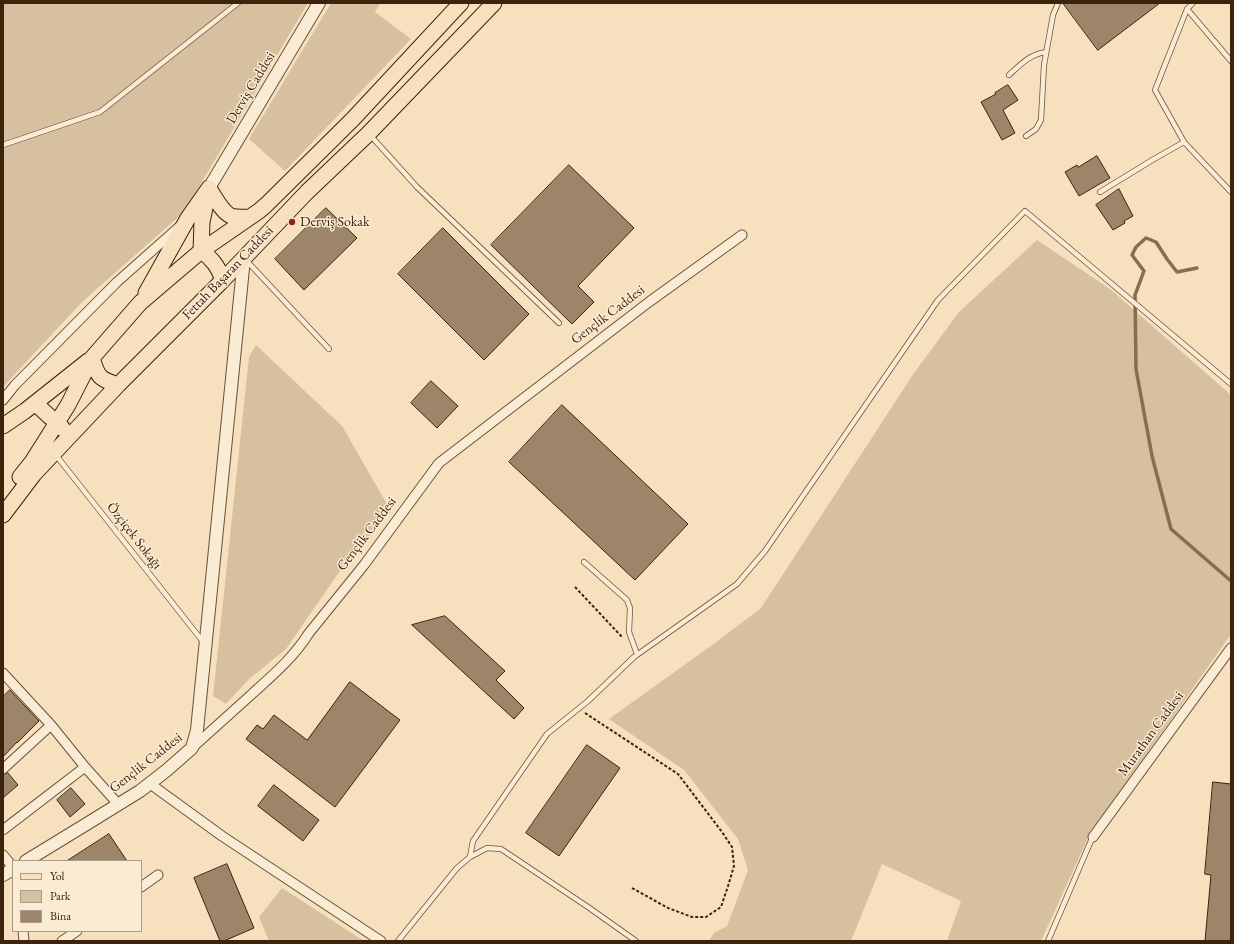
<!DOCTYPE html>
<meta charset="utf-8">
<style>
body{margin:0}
#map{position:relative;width:1234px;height:944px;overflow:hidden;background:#f7e0be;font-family:"EB Garamond",serif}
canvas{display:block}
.frame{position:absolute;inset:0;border:4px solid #3b230c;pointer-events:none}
.legend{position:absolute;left:12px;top:860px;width:130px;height:72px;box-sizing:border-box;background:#faebd5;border:1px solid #ae9b85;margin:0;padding:5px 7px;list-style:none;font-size:12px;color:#3b230c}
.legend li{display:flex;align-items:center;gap:8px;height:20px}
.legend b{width:20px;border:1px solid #ae9b85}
</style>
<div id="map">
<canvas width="1234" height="944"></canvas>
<div class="frame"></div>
<ul class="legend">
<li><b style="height:5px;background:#f7e0be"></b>Yol</li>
<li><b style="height:11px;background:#d7c0a0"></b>Park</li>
<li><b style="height:11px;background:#9d8569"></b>Bina</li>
</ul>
</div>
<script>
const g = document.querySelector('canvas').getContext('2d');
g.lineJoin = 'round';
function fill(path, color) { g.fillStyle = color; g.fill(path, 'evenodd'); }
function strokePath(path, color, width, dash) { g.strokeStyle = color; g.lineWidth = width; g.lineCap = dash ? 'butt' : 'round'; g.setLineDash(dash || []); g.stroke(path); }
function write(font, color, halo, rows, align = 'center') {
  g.font = font + ' "EB Garamond",serif'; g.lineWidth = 3; g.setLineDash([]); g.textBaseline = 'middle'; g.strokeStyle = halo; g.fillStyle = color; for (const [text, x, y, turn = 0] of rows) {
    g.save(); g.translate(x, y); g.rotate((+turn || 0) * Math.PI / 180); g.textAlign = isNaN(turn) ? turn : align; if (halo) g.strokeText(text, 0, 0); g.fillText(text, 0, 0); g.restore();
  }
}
const green = new Path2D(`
 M3 3H308L184 212 82 302 3 387Z
 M331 3H380L375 12 411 39 285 171 249 139Z
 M1037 240 1110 289 1231 395V634L1089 836 1041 941H947L961 901 882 864 851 941H709L714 933 727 926 748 870 738 839 684 770 609 719 715 643 761 608 914 373 959 312Z
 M256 345 342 426 391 511 340 571 286 649 248 680 226 704 213 696 249 357Z
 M282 888 364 941H269L259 917Z`);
const stream = new Path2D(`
 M1197 268 1177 272 1167 259 1156 242 1146 238 1136 247 1132 255 1144 271 1135 295 1136 369 1152 456 1171 529 1231 581`);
const building = new Path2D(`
 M1063 3H1160L1098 50Z
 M1008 85 1018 100 1003 110 1015 133 1002 140 981 102 996 94 995 93Z
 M1097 156 1110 178 1079 196 1065 172 1077 165 1078 167Z
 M569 165 634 228 578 286 594 302 572 324 491 245Z
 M1119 189 1133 216 1124 221 1125 223 1113 230 1096 205Z
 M326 208 357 238 304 290 275 259Z
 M443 228 529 314 484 360 398 274Z
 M431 381 458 406 437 428 411 403Z
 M562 405 688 524 635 580 509 462Z
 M445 616 505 671 496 680 524 708 514 719 412 625Z
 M350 682 400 720 335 807 246 739 257 725 263 729 274 715 307 740Z
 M10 690 39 721 17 743V742L3 757V697Z
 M587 745 620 768 559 856 526 833Z
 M8 773 18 785 3 798V775Z
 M1213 782 1231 784V941H1205L1211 875 1205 874Z
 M274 785 319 820 303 841 258 806Z
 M71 788 85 804 70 817 57 800Z
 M109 834 127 861H67Z
 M227 864 254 928 224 941H220L194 878Z`);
const path = new Path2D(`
 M575 587 622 637
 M585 713 678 774 722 832 732 847 734 866 728 886 721 907 706 917H692L668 908 632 888`);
const service = new Path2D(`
 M1193 3 1187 9 1155 90 1184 142 1231 192
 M1187 9 1231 61
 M1009 75C1020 65 1030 54 1046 52
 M370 135 417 187 559 323
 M1026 136 1036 129 1041 120 1044 65 1053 15 1058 3
 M3 145 100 112 238 3
 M1100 192 1154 159 1184 142
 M245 259 329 349
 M55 454 204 643
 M584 562 627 600 630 608 629 632 637 654
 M470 857 473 841 547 734 588 701 634 657 737 584 765 551 938 300 1025 211 1231 384
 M398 941 457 868 470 857 487 848 501 849 588 907 636 941
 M1048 941 1093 836`);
const minor = new Path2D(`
 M3 400 15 385 117 282 179 227
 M3 673 51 725 85 767 118 804
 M192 748C212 730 232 712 252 694 273 675 294 657 309 633L364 565 439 463 649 302 742 235
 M3 769 51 725
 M149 783 222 836 381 941
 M3 830 85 767
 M1093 837 1231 648
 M3 855 13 867
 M141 887 158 875
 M23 931 24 941
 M62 941 77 931`);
const tertiary = new Path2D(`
 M209 188 319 3
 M26 861 85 825 140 791 167 770 192 748 197 730 244 258
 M3 875 13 869`);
const primary = new Path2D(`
 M209 188C214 196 222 212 231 216 237 218 244 217 250 217
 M208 194 202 222 201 251C213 259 218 267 223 280
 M146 293 188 218 209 188
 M92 358C98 377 99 379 118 385
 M35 403 50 417 58 422 63 429
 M3 426 25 411 88 361
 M20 477 32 462 68 405 92 358 140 303 201 251 259 211 266 205 353 119 461 3
 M3 515 34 474 118 385 223 280 307 192 368 134 494 3`);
const markers = [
 [292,222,4,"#8f2418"]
];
const streetNames = [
 ["Derviş Caddesi",251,88,-59],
 ["Fettah Başaran Caddesi",228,273,-46],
 ["Gençlik Caddesi",608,315,-37],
 ["Gençlik Caddesi",367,534,-53],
 ["Özçiçek Sokağı",134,536,52],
 ["Murathan Caddesi",1151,734,-54],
 ["Gençlik Caddesi",146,763,-38]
];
const poiNames = [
 ["Derviş Sokak",300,222]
];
fill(green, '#d7c0a0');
strokePath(stream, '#856e52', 3.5);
fill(building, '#9d8569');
strokePath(building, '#3b230c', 1);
strokePath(service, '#6a5238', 6);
strokePath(minor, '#6a5238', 11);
strokePath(tertiary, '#6a5238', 14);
strokePath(primary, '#3b230c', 17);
strokePath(path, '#3b230c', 2, [3, 2]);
strokePath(service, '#faebd5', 4.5);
strokePath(minor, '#faebd5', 9);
strokePath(tertiary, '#faebd5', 12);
strokePath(primary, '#f7e0be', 15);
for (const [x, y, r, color] of markers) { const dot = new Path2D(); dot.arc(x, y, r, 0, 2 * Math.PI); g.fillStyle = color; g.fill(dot); strokePath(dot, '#faebd5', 1.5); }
write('14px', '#3b230c', '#faebd5', streetNames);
write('14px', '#3b230c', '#faebd5', poiNames, 'left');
</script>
